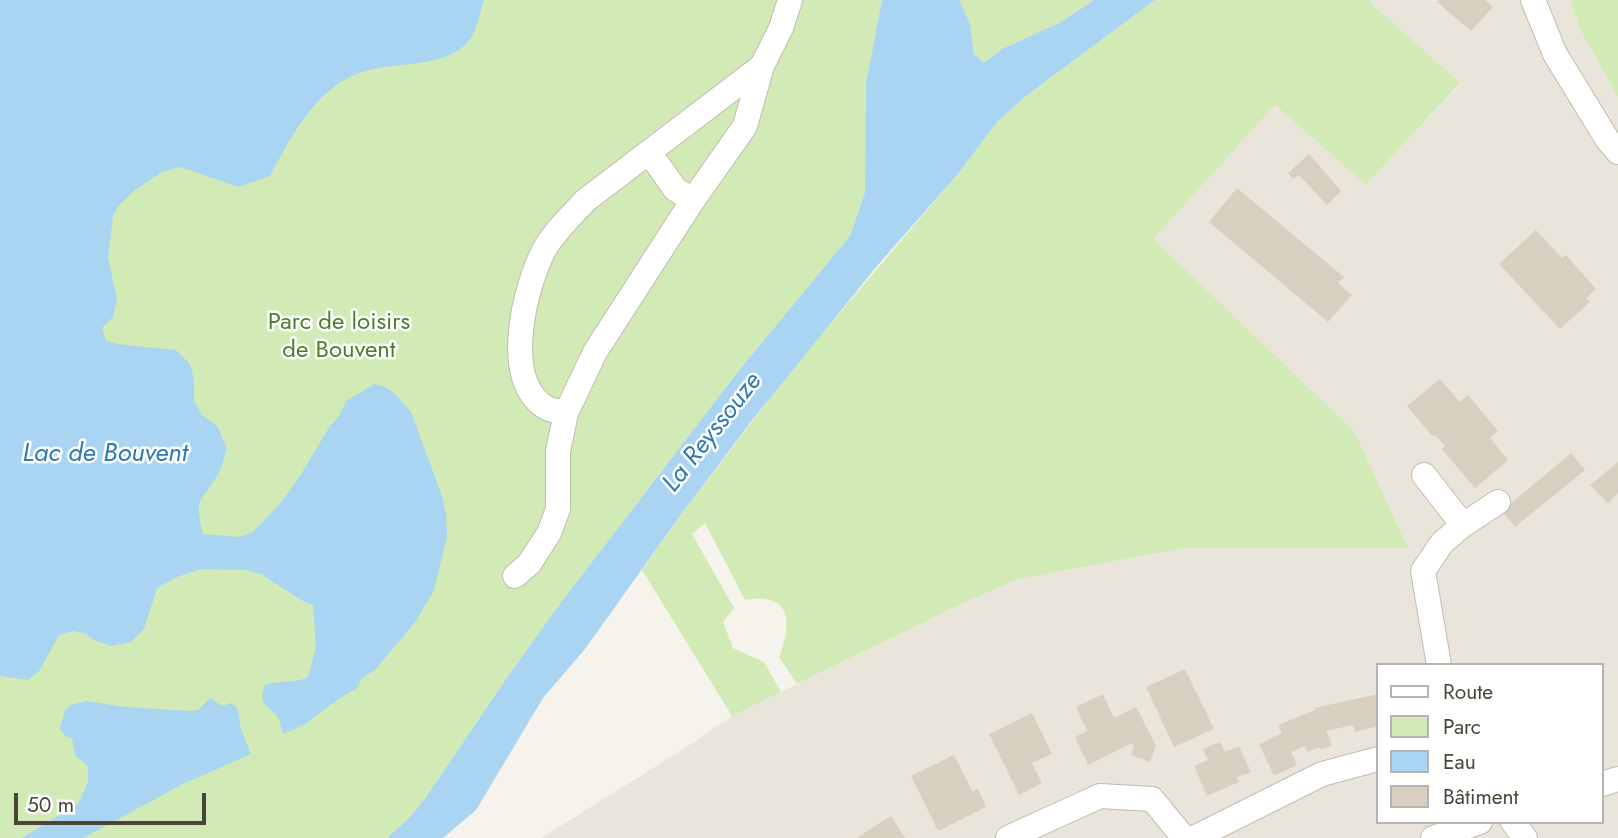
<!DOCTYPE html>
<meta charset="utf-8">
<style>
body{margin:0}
#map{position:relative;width:1618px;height:838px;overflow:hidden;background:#f6f3ec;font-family:Jost,sans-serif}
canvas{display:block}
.legend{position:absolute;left:1376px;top:663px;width:228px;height:161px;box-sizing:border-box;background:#fff;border:2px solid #b7b4b0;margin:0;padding:9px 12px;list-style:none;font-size:21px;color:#4b4439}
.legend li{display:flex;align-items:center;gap:14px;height:35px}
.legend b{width:35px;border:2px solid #b7b4b0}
.scale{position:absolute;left:14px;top:793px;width:192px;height:32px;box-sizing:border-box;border:4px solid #4b4439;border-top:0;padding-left:9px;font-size:21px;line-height:24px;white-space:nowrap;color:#4b4439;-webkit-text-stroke:5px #fff;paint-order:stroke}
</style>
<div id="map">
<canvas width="1618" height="838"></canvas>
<ul class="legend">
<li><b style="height:9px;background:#fff"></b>Route</li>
<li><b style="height:19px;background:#d2eab5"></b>Parc</li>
<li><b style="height:19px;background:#a9d4f2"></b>Eau</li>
<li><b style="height:19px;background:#d8cfc1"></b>Bâtiment</li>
</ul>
<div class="scale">50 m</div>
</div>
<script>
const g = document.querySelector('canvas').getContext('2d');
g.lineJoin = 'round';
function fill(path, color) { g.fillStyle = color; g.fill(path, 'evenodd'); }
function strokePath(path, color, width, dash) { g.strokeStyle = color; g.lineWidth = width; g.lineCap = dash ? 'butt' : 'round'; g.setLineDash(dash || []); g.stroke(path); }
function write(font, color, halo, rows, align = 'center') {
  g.font = font + ' Jost,sans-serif'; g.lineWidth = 5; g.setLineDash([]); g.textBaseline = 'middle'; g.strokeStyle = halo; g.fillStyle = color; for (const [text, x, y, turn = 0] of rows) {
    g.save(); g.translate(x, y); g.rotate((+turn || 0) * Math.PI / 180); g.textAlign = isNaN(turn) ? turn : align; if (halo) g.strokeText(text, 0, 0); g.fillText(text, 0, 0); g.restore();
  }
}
const residential = new Path2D(`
 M1371 0H1571L1578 26 1618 97V838H541L685 748 732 716 972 599 1019 579 1185 548H1408L1355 432 1152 239 1275 105 1366 185 1460 84 1369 1ZM1378 665H1602V822H1378Z`);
const green = new Path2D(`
 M0 0H882L866 83 865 192 850 236 740 369 556 609 506 679 424 800 411 816 387 838H0Z
 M959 0H1094L1061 22 1002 49 984 64 974 54 970 23Z
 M1155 0H1371L1370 2 1460 83 1366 185 1275 105 1153 239 1355 432 1408 548H1185L1019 579 972 599 797 684 779 657C793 621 791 592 745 600L705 523 692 534 734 608 723 622 733 648 764 662 781 692 732 716 642 570 682 513 798 362 957 175 997 122 1026 96Z
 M1571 0H1618V97L1578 26Z`);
const water = new Path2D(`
 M0 0H484C480 11 478 26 472 36 451 72 389 59 354 75 313 93 290 139 270 176L239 187 180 167 162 172 134 191 119 205 113 216 108 258 117 299 113 317 102 328 106 341 124 345 176 350 190 364 194 380V401L202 415 217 426 227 448C224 457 222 468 217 476 200 504 194 497 203 534L239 537 253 532 279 505 300 476 330 426 338 418 347 400 375 384 385 387 394 393 411 412 442 496 446 514 447 536 438 574 433 592 416 621 375 670 362 678 357 688 337 700 305 724 283 734C281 729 280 720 277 716 267 703 258 706 265 685 280 680 294 684 308 677L316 647 313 605 301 600 261 574 246 570 201 569 177 577 157 588 144 629 131 642 111 646 94 640 84 633 73 631 59 635 40 670 28 680 0 676Z
 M882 0H959L970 23 974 54 984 63 1002 49 1061 22 1094 0H1155L1026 96 997 122 957 175 877 266 750 423 682 513 585 649 543 698 476 810 443 838H387L411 816 424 800 506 679 556 609 740 369 850 236 865 192 866 83Z
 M210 698 222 706 231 703 238 709 241 730 251 754 181 785 83 838H22L78 804 88 782V766L75 755 72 739 65 736 60 728 65 710 71 705 87 701 124 707 190 711 198 710Z`);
const building = new Path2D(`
 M1439 0H1485L1493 7 1471 31 1437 2Z
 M1309 154 1341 191 1327 205 1299 175 1293 179 1288 173Z
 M1237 188 1344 277 1338 283 1352 295 1328 322 1209 222Z
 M1536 230 1562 258 1566 255 1596 289 1586 298 1590 302 1560 329 1499 264Z
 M1440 379 1460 402 1468 395 1498 431 1490 438 1508 460 1475 488 1442 449 1445 446 1435 435 1432 436 1407 406Z
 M1571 453 1585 470 1515 527 1502 511Z
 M1618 462V493L1608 503 1590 485Z
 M1185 669 1214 729 1174 747 1146 687Z
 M1103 694 1114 718 1136 707 1156 746 1150 762 1131 755 1134 747 1132 743 1088 765 1075 737 1087 731 1076 707Z
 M1378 694V726L1355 732 1353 725 1326 731 1332 745 1321 750 1319 747 1308 752 1305 746 1291 752 1297 765 1274 776 1259 744 1282 733 1278 725 1315 710 1314 708Z
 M1032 713 1052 754 1032 763 1042 783 1019 795 989 734Z
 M1220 742 1225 752 1239 746 1251 772 1237 777 1239 782 1207 796 1194 766 1208 760 1203 749Z
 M954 755 972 791 978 789 986 807 938 831 911 776Z
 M891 816 905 838H857L878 824Z`);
const minor = new Path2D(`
 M1533 0 1555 54 1607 139 1618 152
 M649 152 675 189 693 200
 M566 413C560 411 550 411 545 407 501 379 525 287 544 250 554 232 571 216 586 200L762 66 781 28 790 0
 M1424 475 1463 525 1498 502
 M515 576 529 564 549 533 558 509V451L566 413 595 352 693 200 745 126 762 66
 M1439 665 1423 571 1442 543 1463 525
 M1602 784 1618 779
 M1513 822 1525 838
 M1008 838 1100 796 1152 799 1184 838
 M1194 838 1322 774 1378 759
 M1433 838 1480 822`);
const parkNames = [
 ["Parc de loisirs",339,323],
 ["de Bouvent",339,351]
];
const waterNames = [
 ["La Reyssouze",713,433,-52],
 ["Lac de Bouvent",105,455]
];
fill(residential, '#eae5da');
fill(green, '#d2eab5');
fill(water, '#a9d4f2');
fill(building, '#d8cfc1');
strokePath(minor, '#c2bbae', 26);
strokePath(minor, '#fff', 24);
write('24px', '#4a7f2a', '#fff', parkNames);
write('italic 26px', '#2e7ab2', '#fff', waterNames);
</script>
